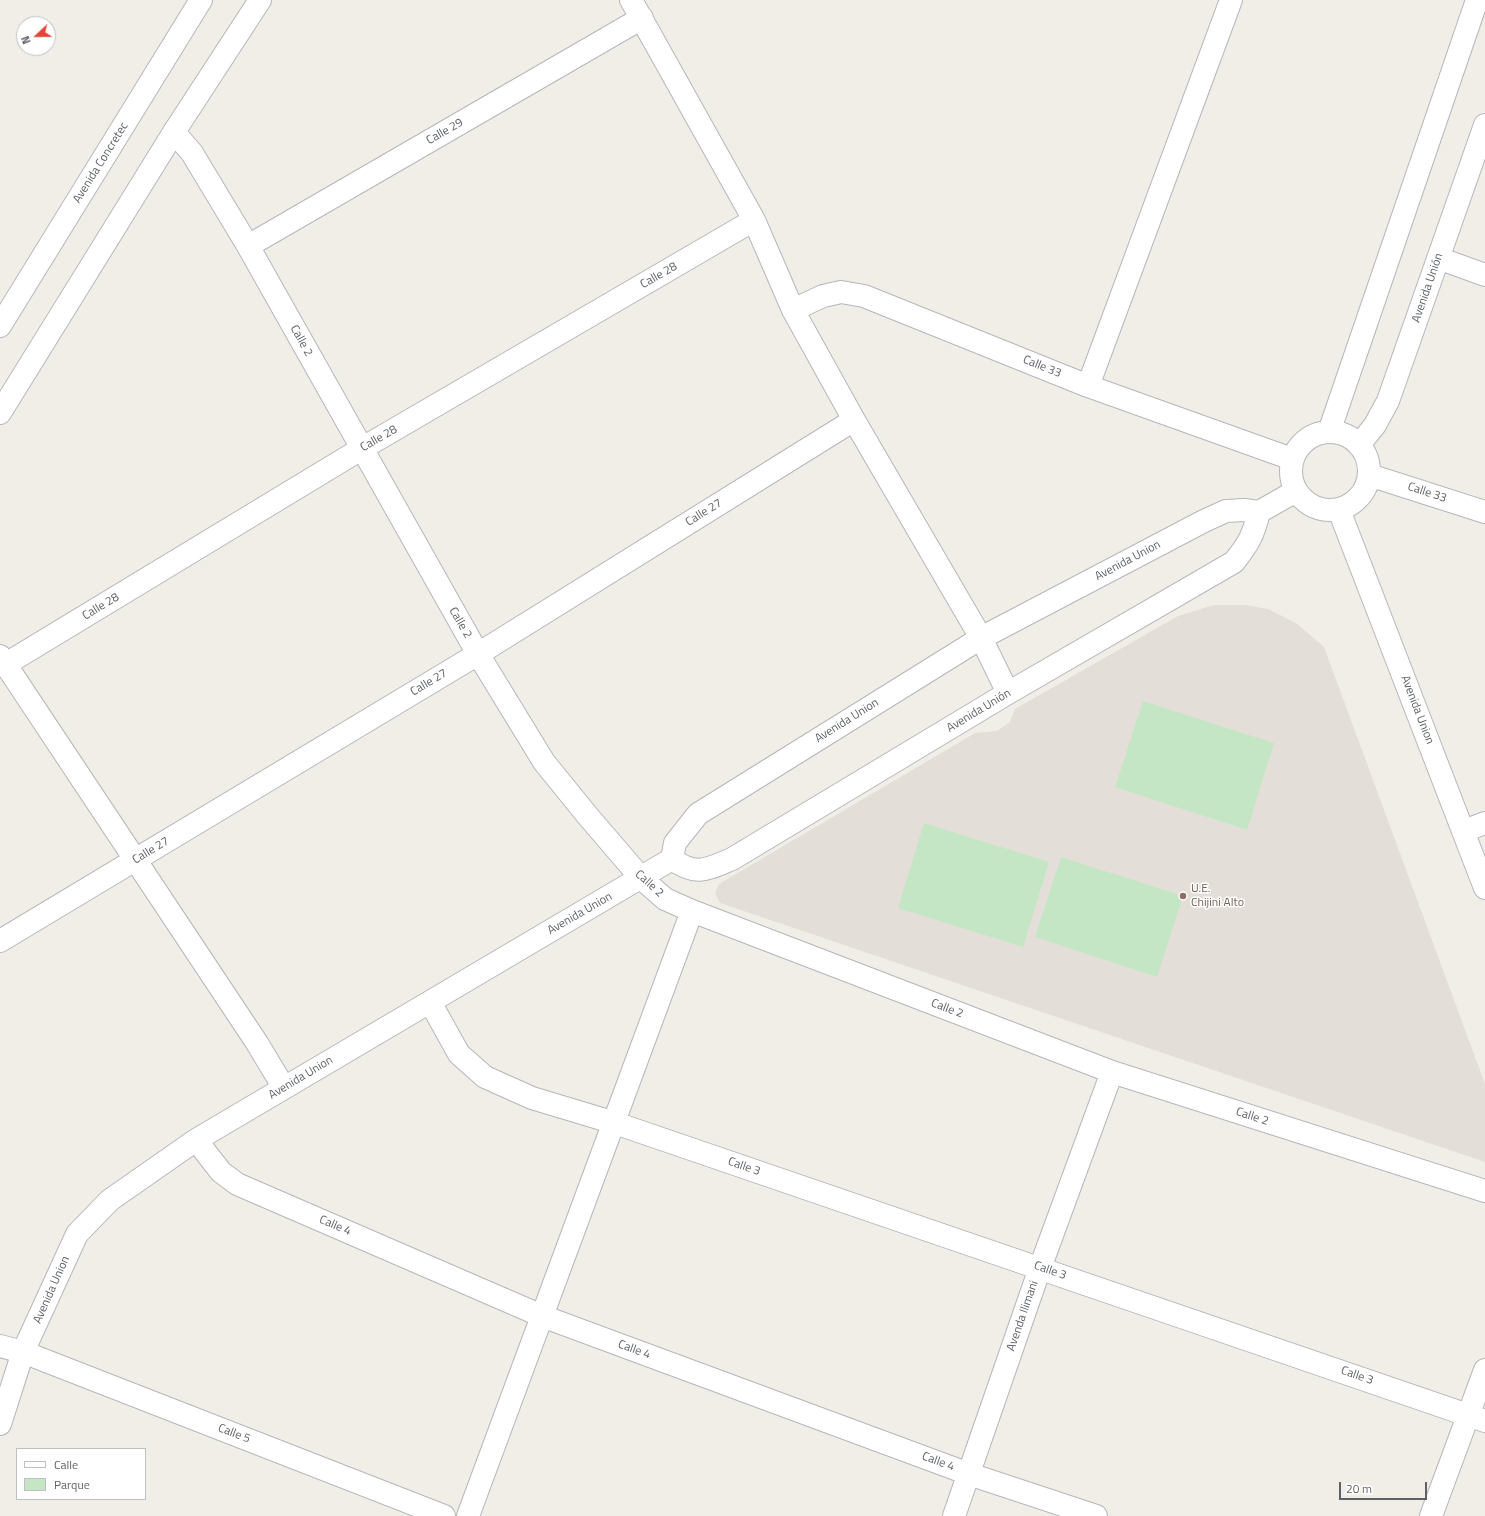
<!DOCTYPE html>
<meta charset="utf-8">
<style>
body{margin:0}
#map{position:relative;width:1485px;height:1516px;overflow:hidden;background:#f0eee7;font-family:"Titillium Web",sans-serif}
canvas{display:block}
.legend{position:absolute;left:16px;top:1448px;width:130px;height:52px;box-sizing:border-box;background:#fff;border:1px solid #bfc0c2;margin:0;padding:5px 7px;list-style:none;font-size:12px;color:#5e6266}
.legend li{display:flex;align-items:center;gap:8px;height:20px}
.legend b{width:20px;border:1px solid #bfc0c2}
.north{position:absolute;left:16px;top:16px;width:40px;height:40px;box-sizing:border-box;background:#fff;border:1px solid #bfc0c2;border-radius:50%;rotate:248deg;font-size:11px;font-weight:700;line-height:16px;text-align:center;color:#5e6266}
.north::after{content:'';display:block;margin:auto;width:14px;height:18px;background:#e3453a;clip-path:polygon(50% 0,100% 100%,50% 72%,0 100%)}
.scale{position:absolute;left:1339px;top:1482px;width:88px;height:18px;box-sizing:border-box;border:2px solid #5e6266;border-top:0;padding-left:5px;font-size:12px;line-height:14px;white-space:nowrap;color:#5e6266;-webkit-text-stroke:3px #fff;paint-order:stroke}
</style>
<div id="map">
<canvas width="1485" height="1516"></canvas>
<ul class="legend">
<li><b style="height:5px;background:#fff"></b>Calle</li>
<li><b style="height:11px;background:#c5e6c5"></b>Parque</li>
</ul>
<div class="north">N</div>
<div class="scale">20 m</div>
</div>
<script>
const g = document.querySelector('canvas').getContext('2d');
g.lineJoin = 'round';
function fill(path, color) { g.fillStyle = color; g.fill(path, 'evenodd'); }
function strokePath(path, color, width, dash) { g.strokeStyle = color; g.lineWidth = width; g.lineCap = dash ? 'butt' : 'round'; g.setLineDash(dash || []); g.stroke(path); }
function write(font, color, halo, rows, align = 'center') {
  g.font = font + ' "Titillium Web",sans-serif'; g.lineWidth = 3; g.setLineDash([]); g.textBaseline = 'middle'; g.strokeStyle = halo; g.fillStyle = color; for (const [text, x, y, turn = 0] of rows) {
    g.save(); g.translate(x, y); g.rotate((+turn || 0) * Math.PI / 180); g.textAlign = isNaN(turn) ? turn : align; if (halo) g.strokeText(text, 0, 0); g.fillText(text, 0, 0); g.restore();
  }
}
const education = new Path2D(`
 M1214 605H1245L1268 609 1296 623 1324 647 1485 1084V1162L720 903 715 893 719 884 975 733 997 731 1010 722 1015 709 1178 616Z`);
const green = new Path2D(`
 M1143 701 1274 743 1247 830 1115 787Z
 M924 823 1049 862 1023 947 898 908Z
 M1061 857 1183 896 1157 977 1035 937Z`);
const minor = new Path2D(`
 M631 0 754 220 793 310 854 420 981 638 1008 693
 M174 132 192 153 248 246 478 654 544 762 587 815 641 878 665 899 692 911 1112 1072 1485 1191
 M248 246 642 18
 M1438 258 1485 275
 M793 310 823 296 841 292 864 296 1088 386 1292 459
 M1088 386 1231 0
 M1291 471a39 39 0 1 1 78 0a39 39 0 1 1-78 0Z
 M1329 432 1477 0
 M1359 445 1375 425 1388 401 1485 125
 M1369 475 1485 512
 M1339 510 1485 888
 M1259 512 1296 491
 M0 656 257 1043 284 1088
 M6 664 361 449 754 220
 M1464 831 1485 823
 M672 859C696 877 708 869 732 859L1008 693 1234 562C1249 543 1253 536 1259 512
 M0 941 478 654 854 420
 M430 1002 459 1054 485 1077 532 1098 615 1123 1485 1421
 M196 1140 221 1172 237 1184 542 1316 969 1474 1096 1516
 M0 1346 23 1352 444 1516
 M0 1424 23 1352 77 1234 110 1200 196 1140 672 859 675 843 698 814 981 638 1204 521 1226 511 1244 510 1259 512
 M468 1516C542 1314 618 1113 692 911
 M954 1516 1040 1268 1112 1072
 M1431 1516 1485 1370`);
const tertiary = new Path2D(`
 M0 326 201 0
 M0 413 174 132 260 0`);
const markers = [
 [1183,896,4,"#8d6e63"]
];
const streetNames = [
 ["Calle 29",445,132,-30],
 ["Avenida Concretec",101,163,-58],
 ["Calle 28",659,276,-30],
 ["Avenida Unión",1428,288,-71],
 ["Calle 2",301,341,61],
 ["Calle 33",1042,367,22],
 ["Calle 28",379,439,-30],
 ["Calle 33",1427,493,18],
 ["Calle 27",704,513,-32],
 ["Avenida Union",1128,561,-28],
 ["Calle 28",101,607,-31],
 ["Calle 2",460,623,60],
 ["Calle 27",429,683,-31],
 ["Avenida Union",1417,710,69],
 ["Avenida Unión",979,711,-31],
 ["Avenida Union",847,721,-32],
 ["Calle 27",151,851,-31],
 ["Calle 2",649,884,42],
 ["Avenida Union",580,914,-30],
 ["Calle 2",947,1009,21],
 ["Avenida Union",301,1078,-31],
 ["Calle 2",1252,1117,18],
 ["Calle 3",744,1167,19],
 ["Calle 4",335,1226,23],
 ["Calle 3",1050,1271,19],
 ["Avenida Union",52,1290,-66],
 ["Avenda Ilimani",1023,1316,-71],
 ["Calle 4",634,1350,20],
 ["Calle 3",1357,1376,19],
 ["Calle 5",234,1434,21],
 ["Calle 4",938,1462,20]
];
const educationNames = [
 ["U.E.",1191,889],
 ["Chijini Alto",1191,903]
];
fill(education, '#e3dfd8');
fill(green, '#c5e6c5');
strokePath(minor, '#b4b7bb', 24);
strokePath(tertiary, '#b4b7bb', 24);
strokePath(minor, '#fff', 22);
strokePath(tertiary, '#fff', 22);
for (const [x, y, r, color] of markers) { const dot = new Path2D(); dot.arc(x, y, r, 0, 2 * Math.PI); g.fillStyle = color; g.fill(dot); strokePath(dot, '#fff', 1.5); }
write('12px', '#5e6266', '#fff', streetNames);
write('12px', '#785e54', '#fff', educationNames, 'left');
</script>
